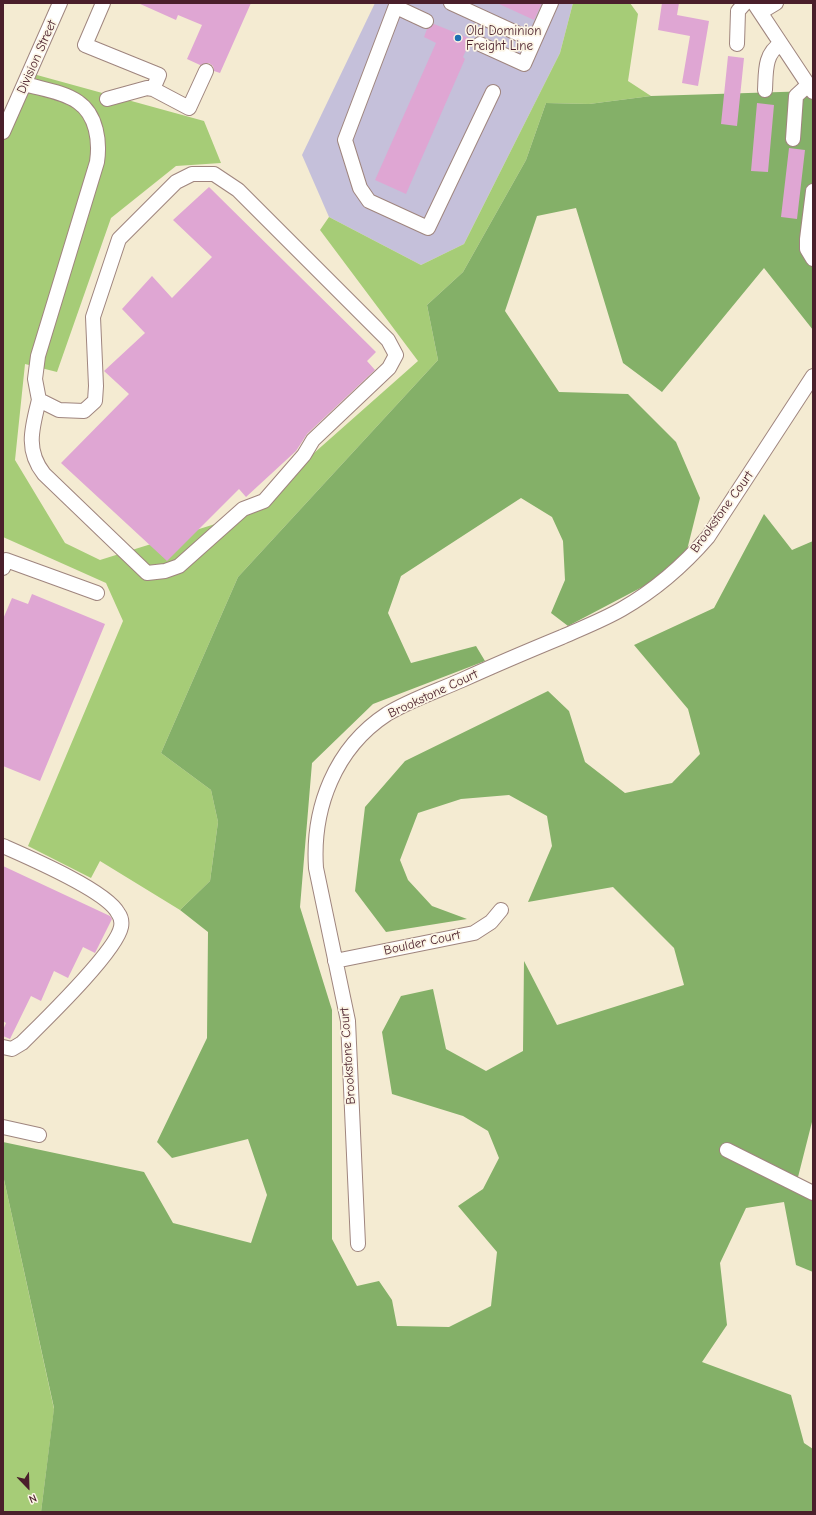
<!DOCTYPE html>
<style>
body{margin:0}
#map{position:relative;width:816px;height:1515px;overflow:hidden;background:#f4ebd2;font-family:"Comic Neue",sans-serif}
canvas{display:block}
.frame{position:absolute;inset:0;border:4px solid #4a1f2b;pointer-events:none}
.north{position:absolute;left:8px;top:1467px;width:40px;height:40px;-webkit-text-stroke:3px #fcf5e5;paint-order:stroke;rotate:157deg;font-size:11px;font-weight:700;line-height:16px;text-align:center;color:#4a1f2b}
.north::after{content:'';display:block;margin:auto;width:14px;height:18px;background:#4a1f2b;clip-path:polygon(50% 0,100% 100%,50% 72%,0 100%)}
</style>
<div id="map">
<canvas width="816" height="1515"></canvas>
<div class="frame"></div>
<div class="north">N</div>
</div>
<script>
const g = document.querySelector('canvas').getContext('2d');
g.lineJoin = 'round';
function fill(path, color) { g.fillStyle = color; g.fill(path, 'evenodd'); }
function strokePath(path, color, width, dash) { g.strokeStyle = color; g.lineWidth = width; g.lineCap = dash ? 'butt' : 'round'; g.setLineDash(dash || []); g.stroke(path); }
function write(font, color, halo, rows, align = 'center') {
  g.font = font + ' "Comic Neue",sans-serif'; g.lineWidth = 3.5; g.setLineDash([]); g.textBaseline = 'middle'; g.strokeStyle = halo; g.fillStyle = color; for (const [text, x, y, turn = 0] of rows) {
    g.save(); g.translate(x, y); g.rotate((+turn || 0) * Math.PI / 180); g.textAlign = isNaN(turn) ? turn : align; if (halo) g.strokeText(text, 0, 0); g.fillText(text, 0, 0); g.restore();
  }
}
const industrial = new Path2D(`
 M375 3H573L560 53 464 244 421 265 329 217 302 155Z`);
const green = new Path2D(`
 M573 3H630L638 14 628 81 651 96 589 104 546 103 526 160 463 272 427 305 438 360 238 577 161 753 211 790 218 822 210 881 180 910 100 861 91 878 28 846 123 621 106 583 3 537V125L26 72 204 121 221 163 176 166 111 218 57 372 25 364 15 460 65 543 100 560 244 515 418 361 320 230 329 217 421 265 464 244 560 53Z
 M3 1175 54 1409 41 1512H3Z`);
const forest = new Path2D(`
 M813 91V330L764 268 662 392 623 363 576 208 537 216 505 311 559 392 628 394 676 442 700 498 687 550 667 574 568 626 551 613 565 580 563 541 552 517 521 498 401 576 388 613 411 663 476 646 485 661 373 704 312 763 300 907 332 1010V1239L357 1286 379 1281 392 1300 397 1326 449 1327 491 1306 497 1252 458 1206 483 1189 499 1158 488 1131 463 1116 392 1094 382 1032 401 996 433 989 446 1049 486 1071 523 1051 524 961 557 1025 684 985 674 948 613 887 528 902 552 846 547 816 509 795 461 799 418 813 400 860 408 880 432 906 467 919 386 932 355 891 365 807 405 761 548 691 569 711 585 762 625 793 672 783 700 754 688 709 634 645 714 608 764 514 792 550 813 541V1118L797 1181 813 1190V1272L796 1265 784 1202 746 1208 720 1263 727 1325 702 1362 791 1395 804 1443 813 1449V1512H41L54 1408 3 1175V1142L144 1172 173 1223 251 1243 267 1195 248 1139 172 1158 157 1142 207 1038 208 932 180 910 210 881 218 822 211 790 161 753 238 577 438 360 427 305 463 272 526 160 546 103 589 104 651 96Z`);
const building = new Path2D(`
 M138 3H251L220 73 214 71 213 66 209 63 200 65 187 59 202 25 178 15 176 20Z
 M497 3H542L534 20Z
 M662 3H679L677 15 709 21 698 86 682 83 690 36 658 30Z
 M434 24 471 39 463 57 465 59 406 194 375 180 436 43 424 37 427 29Z
 M728 56 744 58 737 126 721 124Z
 M757 103 774 105 768 172 751 171Z
 M789 148 805 150 797 219 781 217Z
 M209 187 376 352 367 361 375 370 307 434 296 451 246 497 239 489 167 561 61 463 129 394 104 371 145 333 122 309 152 276 172 298 212 257 173 220Z
 M32 594 105 624 40 781 3 766V619L12 598 28 604Z
 M3 866 110 916 112 919 95 953 83 947 68 978 54 971 41 1001 31 996 10 1039 3 1036V1030L6 1023 3 1021Z`);
const minor = new Path2D(`
 M103 3 85 45 159 75 153 89
 M397 3 345 140 360 188 369 201 428 228 493 92
 M451 3 534 41
 M754 3 813 92
 M396 7 426 21
 M761 12 776 3
 M480 44 524 64 551 3
 M737 44 738 11 745 3
 M25 84C42 89 64 92 78 102 97 115 100 142 97 162L38 356 35 379 39 400 59 410 84 411 95 401 96 386 93 317 119 239 176 182 192 174H214L238 190 388 340 396 355 389 368 313 440 304 455 264 501 243 509 179 566 165 571 147 573 44 474C25 450 32 428 39 400
 M765 90C766 73 764 53 781 44
 M107 99 147 88 153 89 189 108 206 71
 M3 132 60 3
 M793 139 796 96 808 85
 M813 191 807 239V249L813 259
 M3 568 6 560 97 593
 M3 846C28 857 107 891 118 913 121 917 122 922 121 927 116 952 43 1022 22 1043L12 1049 3 1047
 M335 961 474 933 491 922 501 910
 M3 1127 39 1135
 M727 1150 813 1193
 M358 1244 348 1021 316 868C312 808 335 748 387 714 410 700 437 691 462 680 495 665 528 651 562 637 582 628 603 620 622 609 655 590 683 566 708 537L813 376`);
const markers = [
 [458,38,4,"#1f6fb2"]
];
const poiNames = [
 ["Old Dominion",466,31],
 ["Freight Line",466,46]
];
const streetNames = [
 ["Division Street",37,57,-66],
 ["Brookstone Court",722,512,-54],
 ["Brookstone Court",433,694,-25],
 ["Boulder Court",422,943,-12],
 ["Brookstone Court",348,1056,-94]
];
fill(industrial, '#c5c0da');
fill(green, '#a6cc77');
fill(forest, '#84b068');
fill(building, '#dfa6d3');
strokePath(minor, '#9f857e', 16);
strokePath(minor, '#fff', 14);
for (const [x, y, r, color] of markers) { const dot = new Path2D(); dot.arc(x, y, r, 0, 2 * Math.PI); g.fillStyle = color; g.fill(dot); strokePath(dot, '#fcf5e5', 1.5); }
write('13px', '#4a1f2b', '#fcf5e5', poiNames, 'left');
write('13px', '#4a1f2b', '#fcf5e5', streetNames);
</script>
